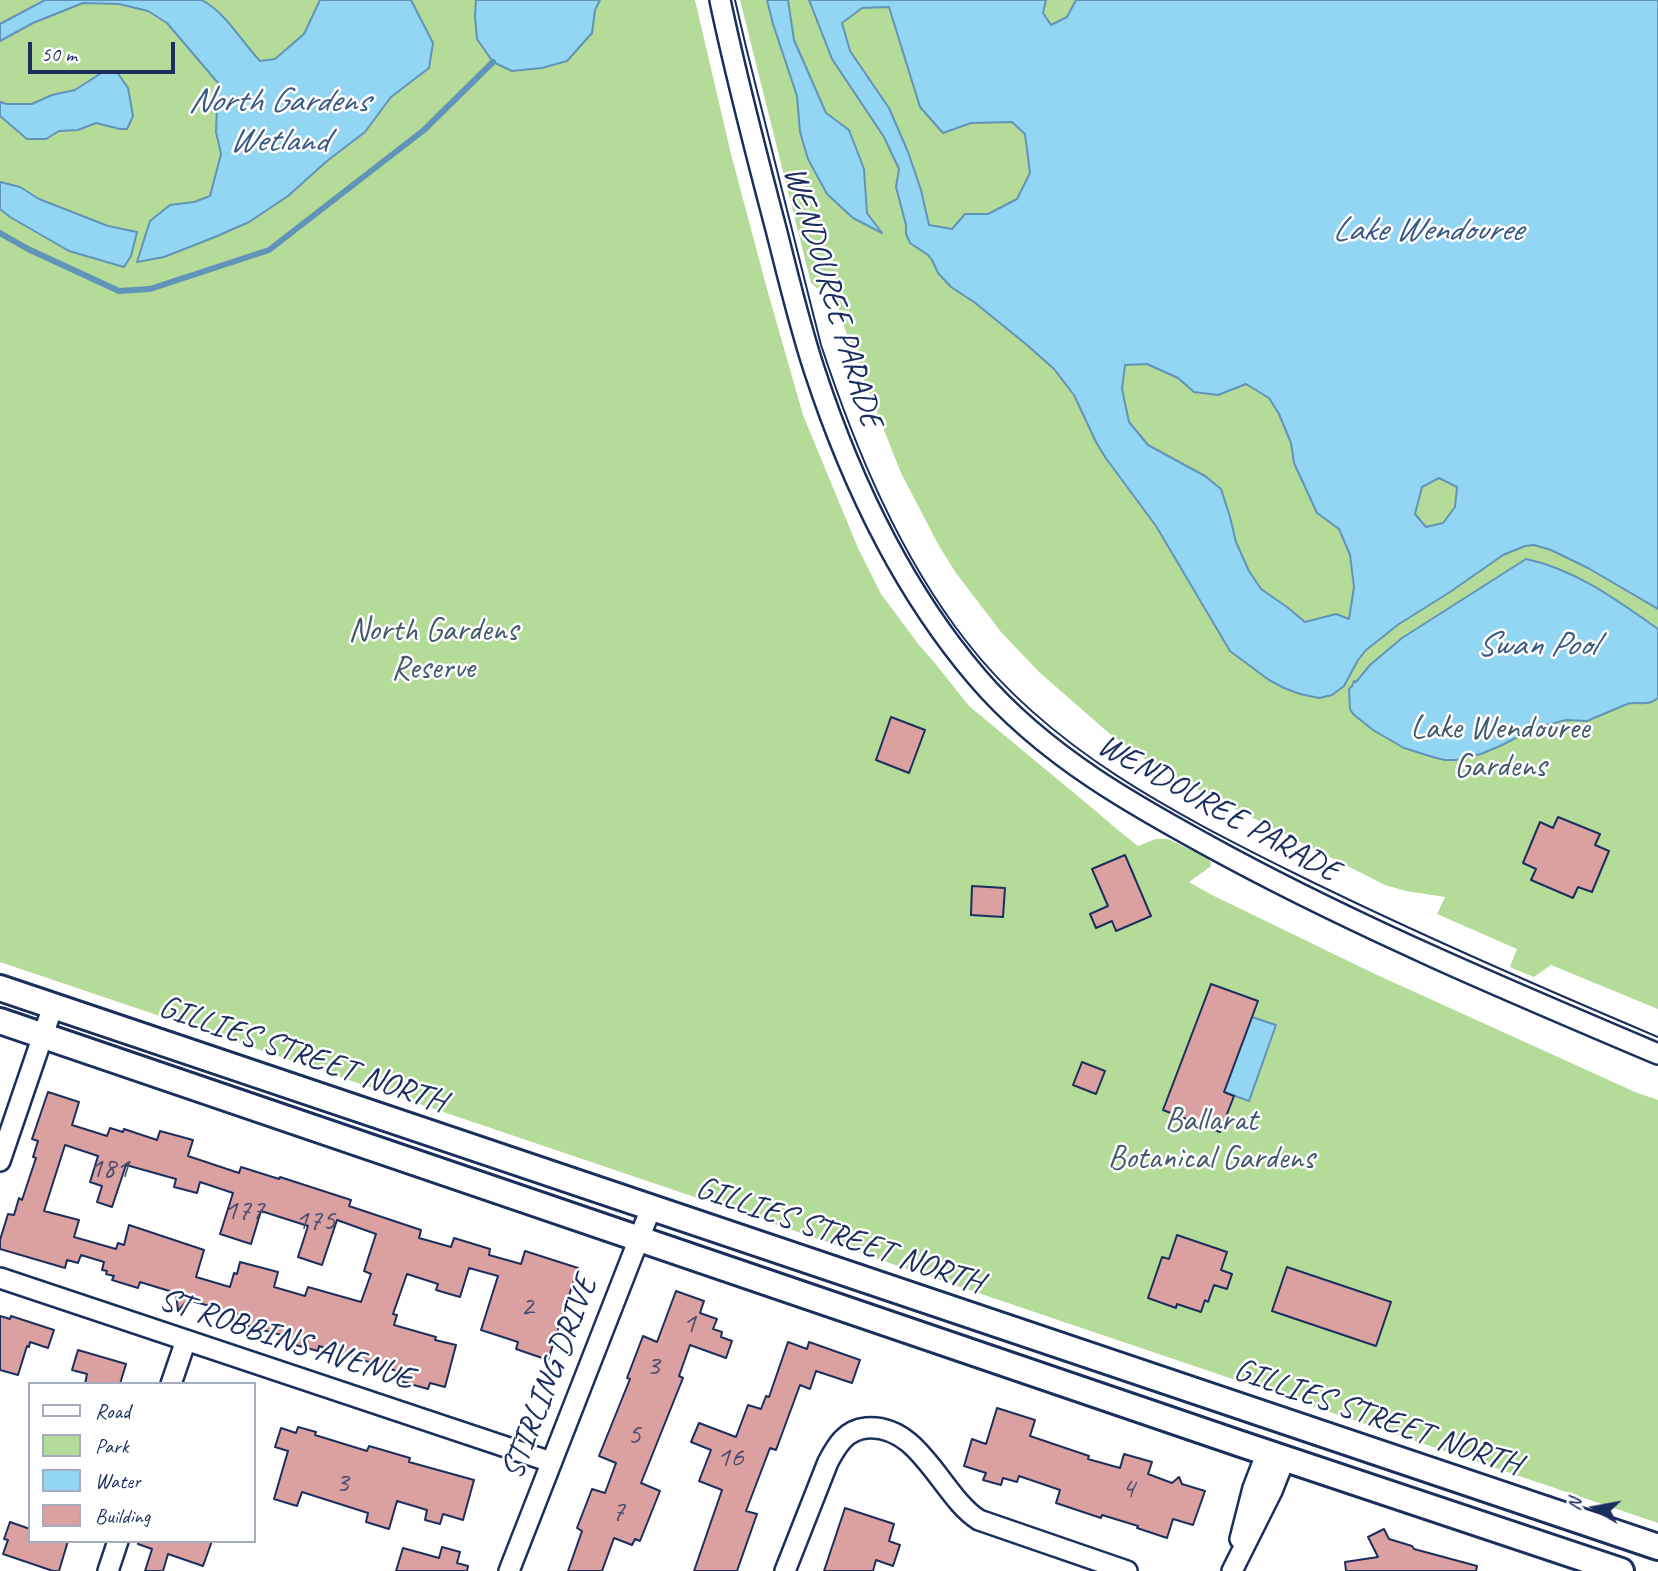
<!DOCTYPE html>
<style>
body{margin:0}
#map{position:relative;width:1658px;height:1571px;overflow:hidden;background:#fff;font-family:Caveat,sans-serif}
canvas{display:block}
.legend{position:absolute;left:28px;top:1382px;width:228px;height:161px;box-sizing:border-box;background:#fff;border:2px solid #a4acbf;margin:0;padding:9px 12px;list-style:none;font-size:21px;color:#1b2f5e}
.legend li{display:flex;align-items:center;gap:14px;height:35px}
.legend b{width:35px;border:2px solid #a4acbf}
.north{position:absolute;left:1560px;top:1473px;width:70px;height:70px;-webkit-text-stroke:5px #fff;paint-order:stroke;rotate:280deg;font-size:19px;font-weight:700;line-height:28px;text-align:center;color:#1b2f5e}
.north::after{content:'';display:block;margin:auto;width:24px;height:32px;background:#1b2f5e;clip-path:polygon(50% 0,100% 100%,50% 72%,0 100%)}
.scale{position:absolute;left:28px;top:42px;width:147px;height:32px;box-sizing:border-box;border:4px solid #1b2f5e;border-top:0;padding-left:9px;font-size:21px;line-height:24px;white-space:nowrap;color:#1b2f5e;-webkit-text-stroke:5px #fff;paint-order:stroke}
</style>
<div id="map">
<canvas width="1658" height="1571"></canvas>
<ul class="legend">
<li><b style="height:9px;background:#fff"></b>Road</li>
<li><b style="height:19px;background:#b4db97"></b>Park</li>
<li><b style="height:19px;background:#92d6f4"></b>Water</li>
<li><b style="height:19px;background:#dba1a0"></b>Building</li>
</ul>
<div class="north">N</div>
<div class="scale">50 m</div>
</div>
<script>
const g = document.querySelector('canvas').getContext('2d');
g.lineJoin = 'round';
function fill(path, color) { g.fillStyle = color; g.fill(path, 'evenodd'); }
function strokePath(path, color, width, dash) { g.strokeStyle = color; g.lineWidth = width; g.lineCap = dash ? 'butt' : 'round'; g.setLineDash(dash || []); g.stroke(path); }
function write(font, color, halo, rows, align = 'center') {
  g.font = font + ' Caveat,sans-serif'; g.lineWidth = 5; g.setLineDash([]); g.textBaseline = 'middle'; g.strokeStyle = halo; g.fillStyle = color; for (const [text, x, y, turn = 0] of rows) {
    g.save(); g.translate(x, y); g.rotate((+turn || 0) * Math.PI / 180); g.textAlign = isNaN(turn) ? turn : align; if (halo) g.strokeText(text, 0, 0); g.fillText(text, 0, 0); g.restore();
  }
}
const green = new Path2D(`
 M0 0H695L731 154 767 289 803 415 858 548 881 594 919 645 934 662 969 706 1097 812 1113 826 1138 846 1156 839H1168L1208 858 1211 863 1210 867 1189 882 1212 895 1375 974 1635 1092 1658 1100V1523L0 962Z
 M740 0H809L832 59 884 137 899 169 896 187 906 225V234L914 246 928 255 932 260 938 273 951 287 974 302 1027 345 1054 368 1074 395 1096 442 1105 457 1156 526 1184 572 1344 686 1358 660 1366 650 1399 624 1450 592 1503 555 1525 546 1534 545 1551 550 1588 568 1658 609V1009L1551 965 1534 977 1512 968 1510 966 1511 964 1517 949 1437 914 1445 897 1406 891 1385 885 1204 793 1146 760 1110 734 1039 672 1001 632 956 573 939 546 901 473 853 352 840 315 834 285 817 288 811 283Z
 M1046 0H1076L1067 17 1051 25 1043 13Z
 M889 7 920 107 942 132 971 123 1012 122 1025 134 1030 173 1017 199 988 214H965L952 229 929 225 921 190 908 152 889 108 850 51 842 23 862 8Z
 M1147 364 1178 378 1194 392 1218 395 1246 384 1269 398 1279 414 1291 443 1294 463 1317 513 1339 529 1350 555 1354 587 1349 619 1336 614 1305 622 1287 607 1261 589 1249 571 1236 542 1230 517 1221 489 1205 476 1148 445 1129 421 1122 389 1125 365Z
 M1439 478 1457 487 1455 507 1443 523 1426 527 1415 514 1422 487Z`);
const water = new Path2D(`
 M45 0H202C229 16 239 39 260 61L275 59 304 34 320 0H411L433 43 429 68 391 97 365 132 327 161 288 196 249 222 215 237 164 257 137 262 150 221 170 205 194 202 210 196 221 154 216 132 218 83 167 23 148 11 119 4 83 3 33 23 0 41V24Z
 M476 0H600L595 10 592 33 567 61 542 68 512 71 493 62 477 39 475 16Z
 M767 0H788L794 40 826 113 849 130 864 169 867 213 882 233 853 218 827 194 808 159 800 132 797 96 773 24Z
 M809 0H1046L1043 13 1051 25 1067 17 1076 0H1658V609L1588 568 1551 550 1534 545 1525 546 1503 555 1450 592 1399 624 1366 650 1358 660 1344 686 1332 695 1319 698 1300 694 1284 688 1269 680 1230 651 1156 526 1105 457 1096 442 1074 395 1054 369 1027 345 974 302 951 287 938 273 932 260 928 255 910 243 906 234V225L896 187 899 169 884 137 832 59ZM889 7 920 107 943 133 971 123 1012 122 1025 134 1030 173 1017 199 988 214H965L952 229 929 225 921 190 908 152 889 108 850 51 842 23 862 8ZM1147 364 1178 378 1194 392 1218 395 1246 384 1269 398 1279 414 1291 443 1294 463 1317 513 1339 529 1350 555 1354 587 1349 619 1336 614 1305 622 1287 607 1261 589 1249 571 1236 542 1230 517 1221 489 1205 476 1148 445 1129 422 1122 389 1125 365ZM1439 478 1457 487 1455 507 1443 523 1426 527 1415 514 1422 487Z
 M103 72H117L128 88 133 116 127 129H120L96 123 78 130 59 131 46 139H27L0 116V102L7 104H32L52 95 75 90Z
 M0 182 20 187 39 199 108 226 137 232 131 256 124 267 69 251 10 217 0 209Z
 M1526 559C1575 569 1618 601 1658 629V698C1648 707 1639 701 1627 704L1587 721 1566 720 1535 728 1502 745 1481 754 1456 760H1445L1436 758 1404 748 1373 730 1353 714 1350 709 1349 689 1352 686 1354 681 1356 682 1370 665 1402 638Z
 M1252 1017 1276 1025 1249 1101 1224 1092Z`);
const stream = new Path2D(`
 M0 233 28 249 119 291 150 289 269 250 424 130 493 62`);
const building = new Path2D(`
 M891 717 925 730 909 773 876 760Z
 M1558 817 1600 834 1595 845 1609 851 1592 892 1578 887 1573 898 1531 880 1536 869 1523 863 1540 822 1553 828Z
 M1125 855 1151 916 1116 931 1112 921 1096 928 1090 914 1108 906 1092 869Z
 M972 886 1005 888 1003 917 971 915Z
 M1211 984 1258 1001 1224 1092 1234 1096 1220 1132 1163 1110Z
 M1082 1062 1105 1071 1096 1094 1073 1085Z
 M48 1092 79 1102 72 1125 107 1136 110 1128 123 1132 124 1129 157 1140 160 1131 193 1140 188 1156 239 1173 241 1167 279 1179 280 1177 351 1200 349 1206 421 1230 419 1238 451 1247 454 1238 490 1249 489 1255 521 1264 525 1251 578 1268 548 1360 516 1349 518 1342 481 1330 498 1276 469 1268 460 1297 436 1290 438 1284 407 1274 393 1314 397 1315 394 1325 436 1337 435 1340 456 1345 445 1387 430 1383 428 1389 403 1382 406 1374 319 1346 318 1351 288 1343 289 1337 240 1324 242 1315 188 1300 178 1311 176 1293 140 1282 138 1288 112 1280 114 1276 106 1274 107 1271 102 1270 104 1262 81 1255 78 1263 67 1260 65 1268 0 1249V1240L8 1214 14 1215 19 1198 22 1200 36 1158 33 1157 38 1141 32 1139ZM65 1145 98 1156 90 1182 102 1186 97 1202 112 1207 126 1165 176 1179 174 1187 197 1193 200 1182 233 1193 220 1234 251 1244 261 1211 308 1226 298 1257 322 1265 337 1220 376 1234 364 1271 371 1274 361 1302 308 1287 305 1296 274 1287 278 1272 240 1262 237 1274 234 1273 230 1287 196 1277 204 1250 129 1225 124 1245 118 1243 116 1249 74 1237 79 1220 44 1211Z
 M1177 1235 1227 1252 1221 1270 1232 1274 1227 1289 1214 1285 1208 1302 1205 1300 1201 1312 1177 1304 1176 1308 1148 1298 1162 1257 1169 1259Z
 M1287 1267 1391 1302 1376 1346 1272 1311Z
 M676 1291 704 1301 700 1313 717 1319 713 1329 722 1332 721 1337 732 1341 726 1358 690 1345 679 1376 683 1378 641 1483 660 1491 640 1541 635 1539 632 1545 614 1538 602 1571H568L582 1531 577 1528 592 1489 605 1493 616 1463 599 1456 630 1379 627 1378 643 1336 657 1342Z
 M0 1316 10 1319 11 1316 54 1330 48 1348 30 1342 29 1347 27 1346 18 1375 0 1370Z
 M788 1342 807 1349 809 1342 860 1360 852 1383 816 1371 810 1389 800 1385 776 1450 770 1448 746 1511 757 1514 737 1571H694L722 1490 699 1481 711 1450 691 1442 699 1423 736 1437 748 1405 761 1409 766 1396 769 1397Z
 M78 1350 126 1364 120 1384H85L87 1374 72 1370Z
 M997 1408 1035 1420 1030 1436 1089 1456 1088 1459 1120 1468 1124 1454 1152 1462 1148 1474 1172 1483 1179 1477 1182 1484 1205 1491 1193 1525 1173 1519 1167 1538 1137 1528 1138 1526 1102 1515 1101 1518 1056 1503 1060 1490 1019 1476 1017 1482 1003 1478 1001 1485 983 1480 986 1473 964 1466 972 1439 986 1444Z
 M298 1427 316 1432 315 1435 367 1451 369 1446 410 1458 409 1462 474 1480 463 1520 443 1514 440 1524 425 1520 427 1510 397 1501 389 1529 366 1522 368 1513 302 1492 297 1506 274 1499 288 1451 275 1447 281 1428 296 1433Z
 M845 1508 894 1524 889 1541 900 1545 893 1566 876 1560 873 1571H824Z
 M10 1522 30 1529V1541H68L59 1571H53L3 1554 8 1540 4 1539Z
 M1384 1529 1389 1539 1412 1546 1414 1549 1477 1566 1476 1571H1346L1345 1562 1378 1557 1368 1537Z
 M138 1541H212L203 1566 168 1554 163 1571H145L152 1549 138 1544Z
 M442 1547 460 1552 457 1563 468 1566 467 1571H396L403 1548 439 1558Z`);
const minor = new Path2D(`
 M720 0C736 77 756 153 776 229 788 276 799 323 814 369 850 479 901 588 977 677 1045 757 1138 808 1229 857 1367 931 1514 993 1658 1054
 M0 1161 53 1006
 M0 1278 551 1462
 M171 1384 186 1340
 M1240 1539 1253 1488 1267 1452
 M108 1571 118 1541
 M509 1571 651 1208
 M785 1571 828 1462C837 1445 846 1430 866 1428 920 1423 941 1496 979 1520L1127 1571
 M1232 1571 1272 1491 1285 1458`);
const major = new Path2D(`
 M0 988 1658 1547
 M0 1021 1238 1443 1621 1571`);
const tram = new Path2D(`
 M735 0 746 47 821 345C855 448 899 555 966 641 1050 750 1174 813 1294 873 1413 932 1535 985 1658 1037`);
const numberNames = [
 ["181",109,1169],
 ["177",244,1211],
 ["175",315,1221],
 ["2",527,1307],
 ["1",689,1324],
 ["3",653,1366],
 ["5",634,1435],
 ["16",730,1458],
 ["3",342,1483],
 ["4",1128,1489],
 ["7",618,1512]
];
const streetNames = [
 ["WENDOUREE PARADE",832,297,73],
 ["WENDOUREE PARADE",1218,809,29],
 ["GILLIES STREET NORTH",302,1055,19],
 ["GILLIES STREET NORTH",839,1236,19],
 ["ST ROBBINS AVENUE",286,1340,18],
 ["STIRLING DRIVE",550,1378,-69],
 ["GILLIES STREET NORTH",1377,1418,19]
];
const parkNames = [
 ["North Gardens",433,631],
 ["Reserve",433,669],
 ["Lake Wendouree",1500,729],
 ["Gardens",1500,767],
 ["Ballarat",1211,1121],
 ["Botanical Gardens",1211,1159]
];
const waterNames = [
 ["North Gardens",278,102],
 ["Wetland",278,142],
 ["Lake Wendouree",1427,231],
 ["Swan Pool",1536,646]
];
fill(green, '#b4db97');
fill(water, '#92d6f4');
strokePath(water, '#6293b8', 2);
strokePath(stream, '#6293b8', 6);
fill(building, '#dba1a0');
strokePath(building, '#1b2f5e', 2);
strokePath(minor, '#1b2f5e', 24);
strokePath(major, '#1b2f5e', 30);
strokePath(minor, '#fff', 19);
strokePath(major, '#fff', 24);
strokePath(tram, '#1b2f5e', 2);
write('30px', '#4b4c6e', null, numberNames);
write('33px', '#1b2f5e', '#fff', streetNames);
write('33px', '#415a6c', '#fff', parkNames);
write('italic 35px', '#395984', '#fff', waterNames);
</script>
